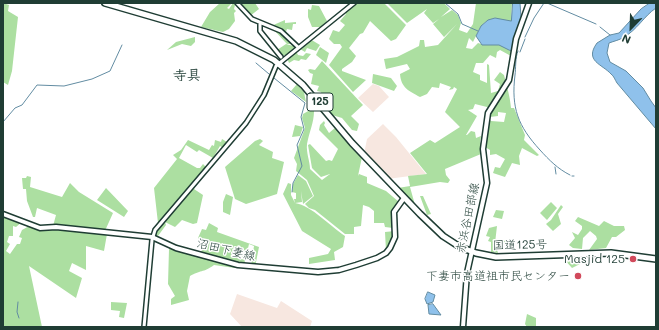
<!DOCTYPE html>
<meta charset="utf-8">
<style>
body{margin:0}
#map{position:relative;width:659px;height:330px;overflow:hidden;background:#fff;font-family:Mali,sans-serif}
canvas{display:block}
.frame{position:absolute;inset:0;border:4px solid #1f3d34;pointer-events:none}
.north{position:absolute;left:611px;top:8px;width:40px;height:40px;-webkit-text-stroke:3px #fff;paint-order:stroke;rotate:203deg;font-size:11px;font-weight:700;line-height:16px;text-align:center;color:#1f3d34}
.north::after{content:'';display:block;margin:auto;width:14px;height:18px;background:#1f3d34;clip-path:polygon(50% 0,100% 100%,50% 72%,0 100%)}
</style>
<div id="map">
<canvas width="659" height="330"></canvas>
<div class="frame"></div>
<div class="north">N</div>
</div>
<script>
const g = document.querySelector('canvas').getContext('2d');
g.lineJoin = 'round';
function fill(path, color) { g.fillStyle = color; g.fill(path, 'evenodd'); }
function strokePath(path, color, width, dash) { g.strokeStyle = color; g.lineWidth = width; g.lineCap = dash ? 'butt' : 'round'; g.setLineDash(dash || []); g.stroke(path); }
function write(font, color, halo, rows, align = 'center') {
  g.font = font + ' Mali,"Klee One",sans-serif'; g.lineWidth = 3; g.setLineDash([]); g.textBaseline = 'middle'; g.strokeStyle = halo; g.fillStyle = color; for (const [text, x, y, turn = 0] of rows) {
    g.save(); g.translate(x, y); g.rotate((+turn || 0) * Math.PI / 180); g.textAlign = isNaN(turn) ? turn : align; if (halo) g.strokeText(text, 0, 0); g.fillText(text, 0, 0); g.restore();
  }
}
const built = new Path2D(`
 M373 84 379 86 389 97 373 112 358 98Z
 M383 124 396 137 426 174 387 179 364 154 367 139Z
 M237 294 277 308 281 301 312 321 310 327H242L230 314Z`);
const green = new Path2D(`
 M3 3 9 5 8 11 18 17 12 71 8 85 3 82Z
 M220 3H232L227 8 229 9 233 3 235 5 234 9 236 11 234 13 235 21 229 29 223 32 201 27 210 12Z
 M239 3H255L259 9 250 16Z
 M358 3H384L406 25 396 39 391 41 370 21 363 33 360 34 349 48 356 56 352 62 342 69V71L366 80 353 92 329 65 342 47 340 44H334L329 39 333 30 339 32 345 25 340 21 346 14V12Z
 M387 3H444L450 9 441 17 452 10 458 15 461 23 459 30 467 33 473 24 476 3H512L511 21H502L495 18C480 22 480 29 473 42L469 38 466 48 472 49 478 43 484 45C495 43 502 43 510 51L513 49 511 56 500 50 497 52 496 58 490 55 483 63H476L473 72 480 75V80L487 83V64L489 65 491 93 498 91 500 84 494 80 500 72 504 75C507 87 510 96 511 108H514L525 135 524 140 539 155 537 156 522 148 519 156 520 165 512 163 505 177 493 173 495 167 500 168 505 159 496 154 490 155V150L485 147 489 119 491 121 504 122 506 113 498 112V116L490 117 489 114 491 108 475 104 473 109 468 110 477 116 466 135H467L471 131 475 132 476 138 481 136 480 142 482 145 481 154 445 169 446 175 450 180 448 183 440 182 410 187 415 205 398 188 410 186 408 176 427 174 410 153 430 140 435 143 460 127 445 112 457 89 454 87 453 89 449 90 451 87 440 83 439 88 432 87 427 94 420 97C409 91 401 88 400 74L410 69 407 64 386 69 384 59 397 57 419 46 420 40H424L425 47 438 45 457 24 444 37 433 24 439 19 433 23 424 13 427 9 407 23Z
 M312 5 319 6 327 21 321 27H312L308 17V9L311 10Z
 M285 20V23L296 22V24H293L292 30 287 29 286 32 271 26Z
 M273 29 286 35 294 44H287Z
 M195 37V42L191 46 182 44 167 50 176 42Z
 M310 39 320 45 316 51 307 48 305 52 300 49Z
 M286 44 297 47 286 55H282L277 50Z
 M320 47 329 53 326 63 316 55Z
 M296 51 298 55 303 56 306 53 311 54 306 60 301 59 299 61 294 60 289 63 287 58Z
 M322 61 363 105 351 116 359 124 357 131 352 130 342 118 332 115 318 98 322 97 321 92 317 91 319 86 311 84 313 74 310 73 308 70 310 69 315 70Z
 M373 74 391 78 397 86 394 91 372 83Z
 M297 84 304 92 306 102 291 91Z
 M313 100 317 109 314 111C314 123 309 132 307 144 306 153 310 161 310 169L322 180 330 174 321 177 312 168 308 145 310 144 326 161 329 160 332 161 338 149 319 130 320 125 324 121 325 123 324 125 329 133 336 127 362 157 358 176 359 174 367 177V183L386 191 399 202 394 208 393 228 385 227 384 223H374V211L369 207 363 205 361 226 354 227V234H345L315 210 309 208 305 204 314 196 307 180 296 171 297 164 294 158 305 128 302 118 303 114 310 110Z
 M295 125 303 127 300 136 292 137Z
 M222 139 227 142 223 148 220 146 213 158 199 150 197 152 186 145 179 158 197 168H200L203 164 206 167 198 181 194 189 203 195 197 223 193 224 182 220 175 227 165 222 166 225 158 236 155 234V232L161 224 158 223 154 188 177 159 173 155 181 150 188 140 209 150 212 145 214 146 215 140 221 142Z
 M260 139 263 141 259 145 273 152 272 158 284 162 277 194 246 204 235 199 225 167 255 141Z
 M298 175 306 181 313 196 303 204 301 191 302 202 295 203C312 206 330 226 345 236L343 247 334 252 335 260 309 264V258L328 254 331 249 302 231 283 194 288 183 291 184V195L295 203 294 199H296V193L292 192 293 184Z
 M27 176 31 177 30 187 62 197 70 183 79 192 113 213 104 233 107 234 104 251 86 246V270L72 263 69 271 82 278 76 298 29 266 42 327H3V216L22 222 16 227 13 226V236H9L7 242 10 244 6 251 10 254 17 244H20L22 238 19 237 22 230 31 225 39 228 53 226 56 215 37 208 35 217H33L27 201 26 189H23L22 178H26Z
 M106 188 128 211 124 217 97 200Z
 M226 194 233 197 230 215 223 212V202Z
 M420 196H423L431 214 427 215Z
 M551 202 557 208 547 220 540 213Z
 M561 205 563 207 558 214 561 224 553 231 546 224 551 220Z
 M496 210 504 211 502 219 493 217Z
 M578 217 599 226 604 221 614 226H624L625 230 616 237H612L606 248 589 250 597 239 596 236 590 231 583 238 582 249 573 248 569 245 575 238 572 232 578 235 582 229V226L575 221Z
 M209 223 218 228 217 232 259 247 255 267 251 266 254 246 249 244 244 265 235 268 214 265C203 273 200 270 190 276L187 291 189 300 171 305V299L175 296 168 284 169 249 171 247 199 257 204 244 198 238 202 229 206 230Z
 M497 226 495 243 498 253 491 252V242L488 241 490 237 486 236 489 228Z
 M395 231 392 243 386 251 385 232Z
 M496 239 508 241 507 244H504L503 248 497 247Z
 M563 258 579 259 580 264 572 268Z
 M111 302 127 303 124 318 119 317 120 311 111 310Z
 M527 314 536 318V327H527L525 324Z`);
const water = new Path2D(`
 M513 3H520L521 17 511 51 499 45H482L476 36 481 26 488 20 495 18 511 21Z
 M650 3H656V8C644 16 637 30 624 37 620 40 614 41 609 43L607 53 610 62 626 71 643 88 651 101 656 108V129L617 83C615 80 614 76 611 74 602 64 584 61 597 43L610 35 619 33 641 9Z
 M428 292 435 295 433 302 427 304 425 299Z
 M433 304 441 315 429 314 428 305Z`);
const stream = new Path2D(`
 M234 3 238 7
 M445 3 458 14 462 24 478 31
 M547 3 596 24
 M600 27 610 35
 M525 37 534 18 544 3
 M518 51C515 58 516 68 515 75 511 108 518 126 540 150 549 160 558 169 570 175
 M520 52 525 39
 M256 63 269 74
 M274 78 305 103 301 117 304 129 297 145 302 166 293 183 292 192
 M3 122 15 108 22 105 37 85 64 86 92 79 110 71 122 45
 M555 167 556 174
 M572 176H574
 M18 302 17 312 19 318`);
const minor = new Path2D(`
 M237 3 252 19 281 31 298 47
 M260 24V31L281 57
 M144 327 152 240 155 230 246 123 264 95 276 66 354 3`);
const major = new Path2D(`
 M3 214 40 228 56 227 152 237 176 248 238 265 318 272 339 270 356 265 377 258 386 253 390 248 395 237 394 212 404 198
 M463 327 467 273 487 183 483 149 488 113 509 80 516 39 529 3`);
const highway = new Path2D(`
 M105 3 236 41 274 60 303 85 352 143 420 214 443 236 460 247 476 253 496 257 611 253 656 259`);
const markers = [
 [633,259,4,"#d1495b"],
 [578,276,4,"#d1495b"]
];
const shields = [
 [320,102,26]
];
const shieldNames = [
 ["125",320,102]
];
const streetNames = [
 ["赤浜谷田部線",468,218,-78],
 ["国道125号",520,245,-1],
 ["沼田下妻線",226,250,13]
];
const poiNames = [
 ["Masjid 125",625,259],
 ["下妻市高道祖市民センター",570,276]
];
const quarterNames = [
 ["寺具",187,76]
];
fill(built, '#f7e7e0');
fill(green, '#acdfa1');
fill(water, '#8fc1eb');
strokePath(water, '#628ca2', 1);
strokePath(stream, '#628ca2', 1);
strokePath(minor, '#1f3d34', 6);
strokePath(major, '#1f3d34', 7);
strokePath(highway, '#1f3d34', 8);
strokePath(minor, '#fff', 3);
strokePath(major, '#fff', 4);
strokePath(highway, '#fff', 5);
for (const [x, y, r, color] of markers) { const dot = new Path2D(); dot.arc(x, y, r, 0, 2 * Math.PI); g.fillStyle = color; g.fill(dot); strokePath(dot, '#fff', 1.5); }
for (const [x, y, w] of shields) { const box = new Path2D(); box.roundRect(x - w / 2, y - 9, w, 18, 3); g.fillStyle = '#fff'; g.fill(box); strokePath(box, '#1f3d34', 1); }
write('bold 11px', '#1f3d34', null, shieldNames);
write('12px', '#1f3d34', '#fff', streetNames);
write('12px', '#1f3d34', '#fff', poiNames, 'right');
write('bold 14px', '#1f3d34', '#fff', quarterNames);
</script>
